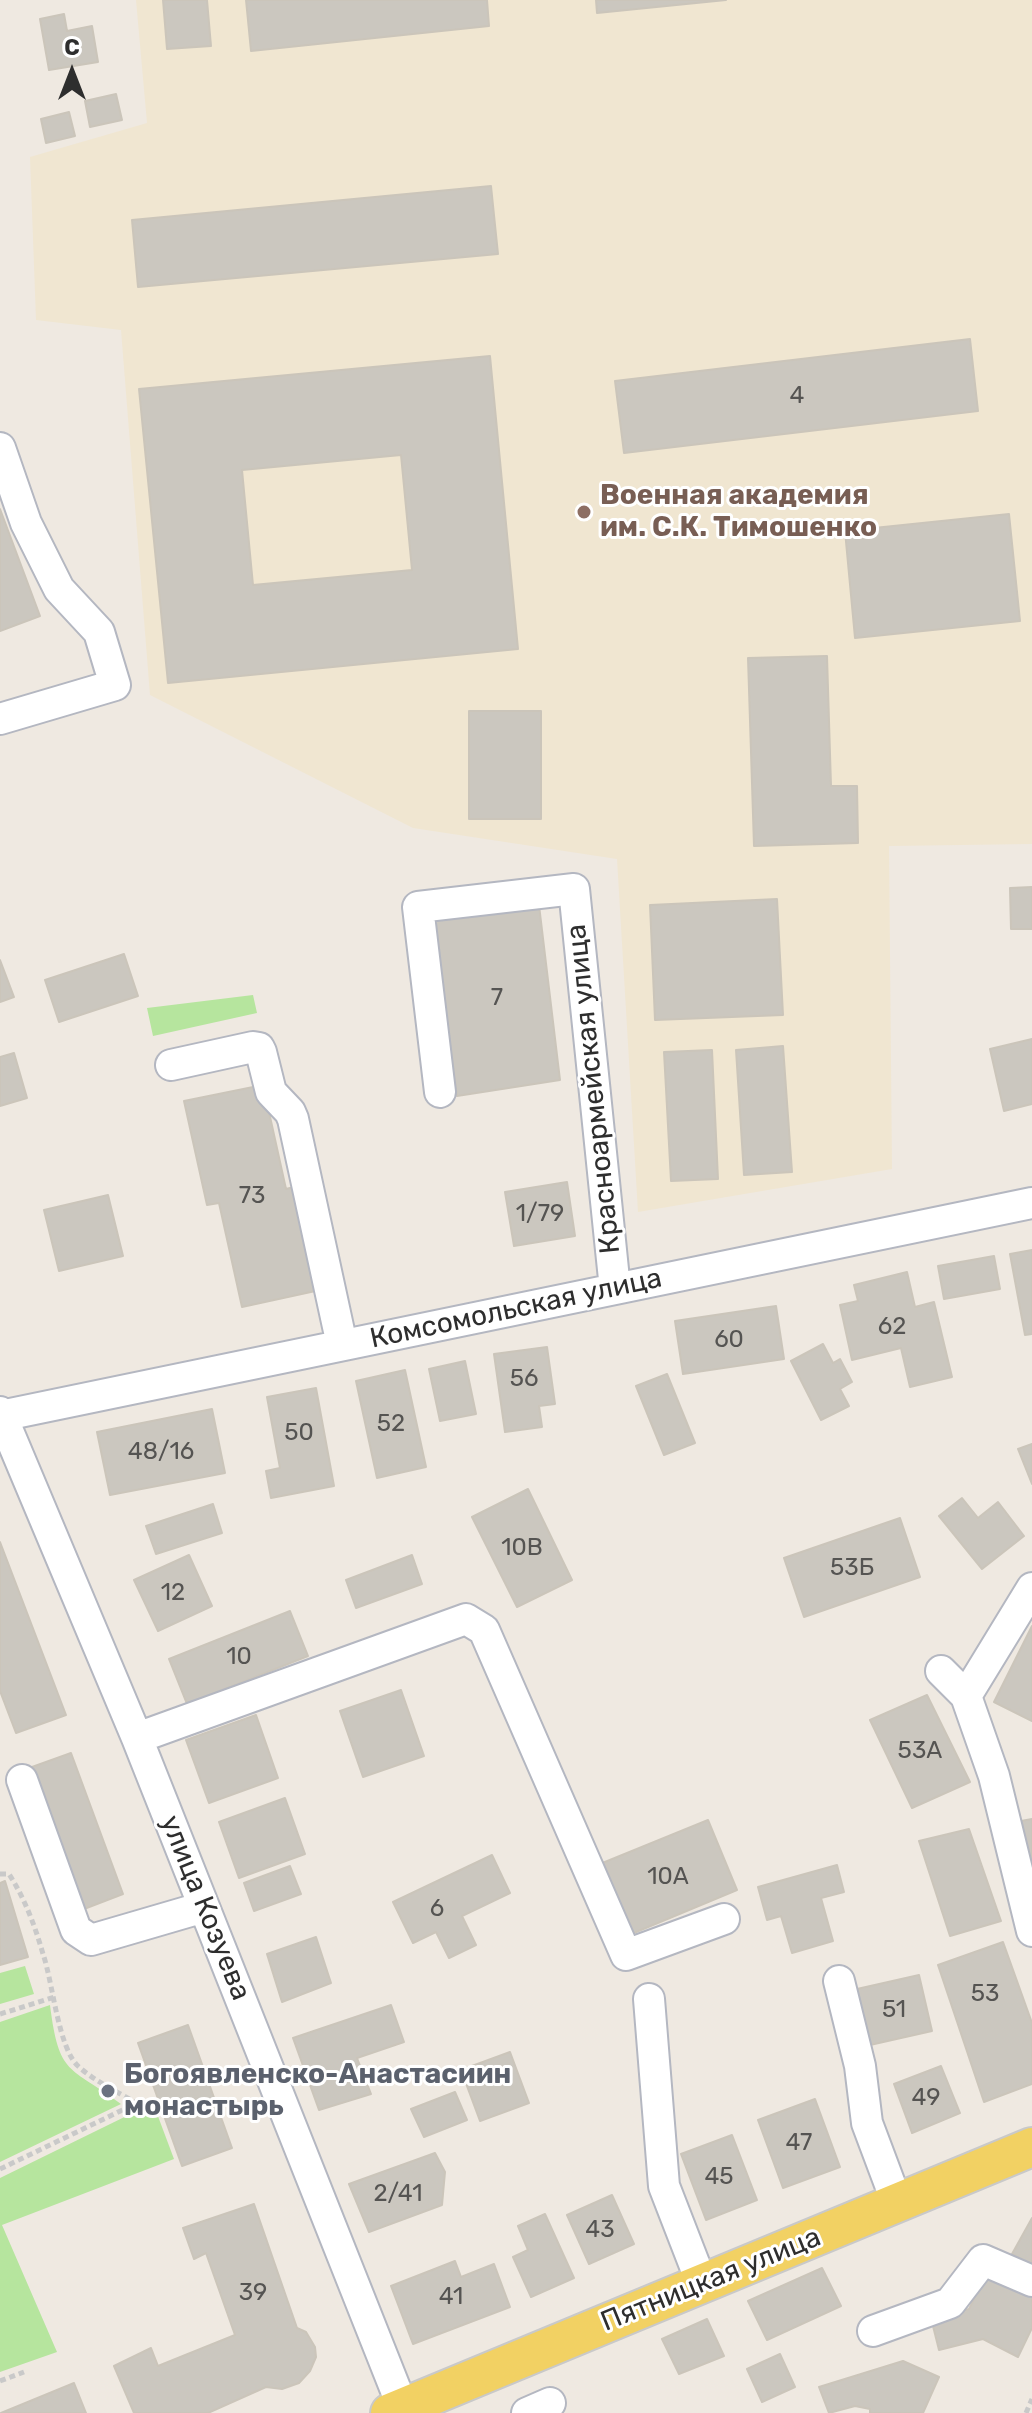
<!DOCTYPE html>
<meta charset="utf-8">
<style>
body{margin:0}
#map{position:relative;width:1032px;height:2413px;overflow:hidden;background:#efe9e1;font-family:Rubik,sans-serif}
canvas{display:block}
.north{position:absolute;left:32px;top:32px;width:80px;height:80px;-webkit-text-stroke:6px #fff;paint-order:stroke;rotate:0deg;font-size:22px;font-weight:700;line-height:32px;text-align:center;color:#2e2e2e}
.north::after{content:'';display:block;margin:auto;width:28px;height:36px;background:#2e2e2e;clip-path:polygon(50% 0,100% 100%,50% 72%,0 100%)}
</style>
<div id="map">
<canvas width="1032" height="2413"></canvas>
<div class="north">С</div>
</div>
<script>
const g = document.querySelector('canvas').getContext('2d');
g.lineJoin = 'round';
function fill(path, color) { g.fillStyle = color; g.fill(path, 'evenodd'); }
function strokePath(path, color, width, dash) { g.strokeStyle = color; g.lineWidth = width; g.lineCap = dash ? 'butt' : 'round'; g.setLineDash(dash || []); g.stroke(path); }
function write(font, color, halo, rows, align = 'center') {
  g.font = font + ' Rubik,sans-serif'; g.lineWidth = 6; g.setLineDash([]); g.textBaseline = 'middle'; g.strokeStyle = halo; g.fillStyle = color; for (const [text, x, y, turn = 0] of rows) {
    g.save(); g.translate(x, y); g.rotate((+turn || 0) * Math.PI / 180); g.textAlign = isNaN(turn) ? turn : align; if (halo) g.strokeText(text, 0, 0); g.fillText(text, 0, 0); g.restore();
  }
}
const education = new Path2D(`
 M136 0H1032V844L889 846 892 1169 638 1212 617 859 413 828 150 695 121 330 36 320 30 157 147 123Z`);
const green = new Path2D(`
 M253 995 257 1013 153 1036 147 1008Z
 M25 1966 34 1994 0 2004V1973Z
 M50 2005C59 2077 69 2065 121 2104L0 2162V2022Z
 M153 2103 174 2159 2 2225 57 2352 0 2372V2178Z`);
const building = new Path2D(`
 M163 0H207L211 46 167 49Z
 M246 0H487L489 26 251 51Z
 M596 0H726L597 13Z
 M64 14 67 31 92 26 98 62 49 70 40 19Z
 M116 94 122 120 90 127 85 101Z
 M69 112 75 136 46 143 41 119Z
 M491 186 498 254 138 287 132 220Z
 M970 339 978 411 624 453 615 381Z
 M490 356 518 649 168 683 139 389ZM401 455 412 570 253 585 242 470Z
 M0 509 40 616 0 631Z
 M1009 514 1020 621 855 638 845 531Z
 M827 656 831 786H857L858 843 754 846 748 658Z
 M469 711H541V819H469Z
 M1032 887V929H1011L1010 888Z
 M777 899 783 1015 655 1020 650 905Z
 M539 905 560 1080 457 1096 433 917Z
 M124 954 138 996 59 1022 45 980Z
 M0 960 14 997 0 1002Z
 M1032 1039V1104L1004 1111 990 1049Z
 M783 1046 792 1172 744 1175 736 1050Z
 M712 1050 718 1179 671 1181 664 1052Z
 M14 1053 27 1098 0 1106V1057Z
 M263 1085 286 1189 298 1186 320 1290 242 1307 219 1203 207 1205 184 1101Z
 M567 1182 575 1236 514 1246 505 1192Z
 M108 1195 123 1256 59 1271 44 1210Z
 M1032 1250V1334L1025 1335 1010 1254Z
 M994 1256 1000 1289 944 1299 938 1266Z
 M907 1272 915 1307 934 1302 952 1377 910 1387 901 1348 852 1360 840 1305 858 1301 854 1285Z
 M776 1306 784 1359 683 1374 675 1321Z
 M823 1344 833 1363 840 1359 852 1382 840 1389 849 1406 821 1420 791 1361Z
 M547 1347 555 1404 539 1406 542 1427 505 1432 494 1354Z
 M465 1361 476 1414 440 1421 429 1369Z
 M405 1370 426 1467 377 1478 356 1381Z
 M667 1374 695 1443 664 1455 636 1386Z
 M316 1388 334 1486 271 1498 266 1471 280 1468 267 1397Z
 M212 1409 225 1473 110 1495 97 1432Z
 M1032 1444V1484L1018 1449Z
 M528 1489 572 1580 517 1607 472 1517Z
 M962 1498 978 1518 998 1502 1024 1536 982 1569 939 1516Z
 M213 1504 222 1533 156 1554 146 1526Z
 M900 1518 920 1577 804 1617 784 1558Z
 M0 1542 66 1715 16 1733 0 1691Z
 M189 1555 212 1606 158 1631 134 1580Z
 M412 1555 422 1584 356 1608 346 1580Z
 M290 1611 308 1656 187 1704 169 1659Z
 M1032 1626V1721L994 1702Z
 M401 1690 424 1756 363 1777 340 1711Z
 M927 1695 970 1782 912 1808 870 1720Z
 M256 1715 278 1778 209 1803 186 1740Z
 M71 1753 123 1894 84 1909 32 1767Z
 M285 1798 305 1854 239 1878 219 1822Z
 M1032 1819V1886L1031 1887 1021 1821Z
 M708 1820 737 1890 629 1935 600 1864Z
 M969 1829 1001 1921 950 1936 919 1841Z
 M492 1855 510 1893 462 1916 476 1945 449 1958 436 1932 413 1943 393 1902Z
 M837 1865 844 1892 821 1898 833 1941 792 1953 781 1916 767 1920 758 1887Z
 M290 1866 301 1894 254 1911 244 1883Z
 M5 1881 28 1957 0 1965V1883Z
 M316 1937 331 1983 282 2002 267 1954Z
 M1003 1942 1032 2023V2084L984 2102 938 1965Z
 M919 1975 932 2031 870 2045 857 1989Z
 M391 2005 404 2042 357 2058 371 2094 319 2110 293 2038Z
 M188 2025 232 2148 182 2166 138 2043Z
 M510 2052 529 2103 480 2121 461 2070Z
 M941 2066 960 2113 912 2133 894 2084Z
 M455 2092 467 2120 424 2137 411 2109Z
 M815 2099 840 2167 783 2188 758 2120Z
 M732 2135 757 2200 706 2220 681 2154Z
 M435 2153 445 2172 442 2205 369 2232 349 2184Z
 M612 2195 634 2244 589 2264 567 2215Z
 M254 2204 297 2328 306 2332 315 2347 316 2357 310 2371 299 2383 282 2389 266 2387 208 2413H134L114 2366 151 2348 158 2366 235 2335 206 2253 194 2259 183 2228Z
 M545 2214 574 2278 531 2297 513 2257 528 2250 518 2226Z
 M1032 2218V2265L1012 2254Z
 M455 2261 461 2277 494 2264 510 2307 413 2344 391 2286Z
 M822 2268 841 2306 767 2340 748 2301Z
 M989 2269 1032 2290V2328L1018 2357 983 2339 939 2350 931 2318 969 2309Z
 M707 2319 724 2356 679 2374 662 2339Z
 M780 2354 795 2387 762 2402 747 2369Z
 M903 2361 939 2377 923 2413H870V2409L855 2406 829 2413 819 2387Z
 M74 2383 86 2413H1Z`);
const path = new Path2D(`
 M0 1874H9C25 1899 35 1926 43 1954 53 1983 58 2047 78 2066 94 2081 118 2092 136 2103
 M0 2014 55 1997
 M0 2169 135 2104
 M0 2381 24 2372
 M1026 2413 1032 2399`);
const minor = new Path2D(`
 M0 448 26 523 59 589 99 632 115 685 0 719
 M171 1065 253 1047 259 1048 261 1052 271 1092 290 1112 293 1119 342 1345
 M440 1092 418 907 574 889 615 1289
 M0 1412 137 1738 403 2408
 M0 1416 1032 1203
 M941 1671 966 1696 994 1776 1032 1931
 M966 1696 1032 1588
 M137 1738 466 1619 484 1630 626 1955 724 1919
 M22 1780 76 1930 91 1940 204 1907
 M839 1981 860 2066 867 2123 897 2203
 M649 1999 664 2186 702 2284
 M873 2331 950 2303 983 2260 1032 2281
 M527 2413 550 2403`);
const major = new Path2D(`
 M390 2413 1032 2147`);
const markers = [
 [584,512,8,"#8d6e63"],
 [108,2091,8,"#6b7280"]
];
const numberNames = [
 ["4",797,396],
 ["7",497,998],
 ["73",252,1196],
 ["1/79",540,1214],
 ["62",892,1327],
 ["60",729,1340],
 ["56",524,1379],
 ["52",391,1424],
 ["50",299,1433],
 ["48/16",161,1452],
 ["10В",522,1548],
 ["53Б",852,1568],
 ["12",173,1593],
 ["10",239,1657],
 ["53А",920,1751],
 ["10А",668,1877],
 ["6",437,1909],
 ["53",985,1994],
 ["51",894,2010],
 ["49",926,2098],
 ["47",799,2143],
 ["45",719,2177],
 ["2/41",398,2194],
 ["43",600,2230],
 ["39",253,2293],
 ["41",451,2297]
];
const educationNames = [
 ["Военная академия",600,496],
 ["им. С.К. Тимошенко",600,528]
];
const streetNames = [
 ["Красноармейская улица",594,1089,-96],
 ["Комсомольская улица",516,1309,-12],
 ["улица Козуева",205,1908,68],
 ["Пятницкая улица",711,2280,-22]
];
const worshipNames = [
 ["Богоявленско-Анастасиин",124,2075],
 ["монастырь",124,2107]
];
fill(education, '#f0e6d1');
fill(green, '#b6e59e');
fill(building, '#cbc7bf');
strokePath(building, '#cbc5ba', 2);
strokePath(minor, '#b4b7c1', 34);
strokePath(major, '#c9c9c9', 42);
strokePath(path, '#c9c9c9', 5, [6, 4]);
strokePath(minor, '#fff', 30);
strokePath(major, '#f2d163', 38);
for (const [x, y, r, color] of markers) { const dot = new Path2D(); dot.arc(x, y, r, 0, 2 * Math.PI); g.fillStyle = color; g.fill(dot); strokePath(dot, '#fff', 3); }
write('24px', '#555452', null, numberNames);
write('bold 28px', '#785e54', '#fff', educationNames, 'left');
write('28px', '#2e2e2e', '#fff', streetNames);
write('bold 28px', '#5b616d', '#fff', worshipNames, 'left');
</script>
